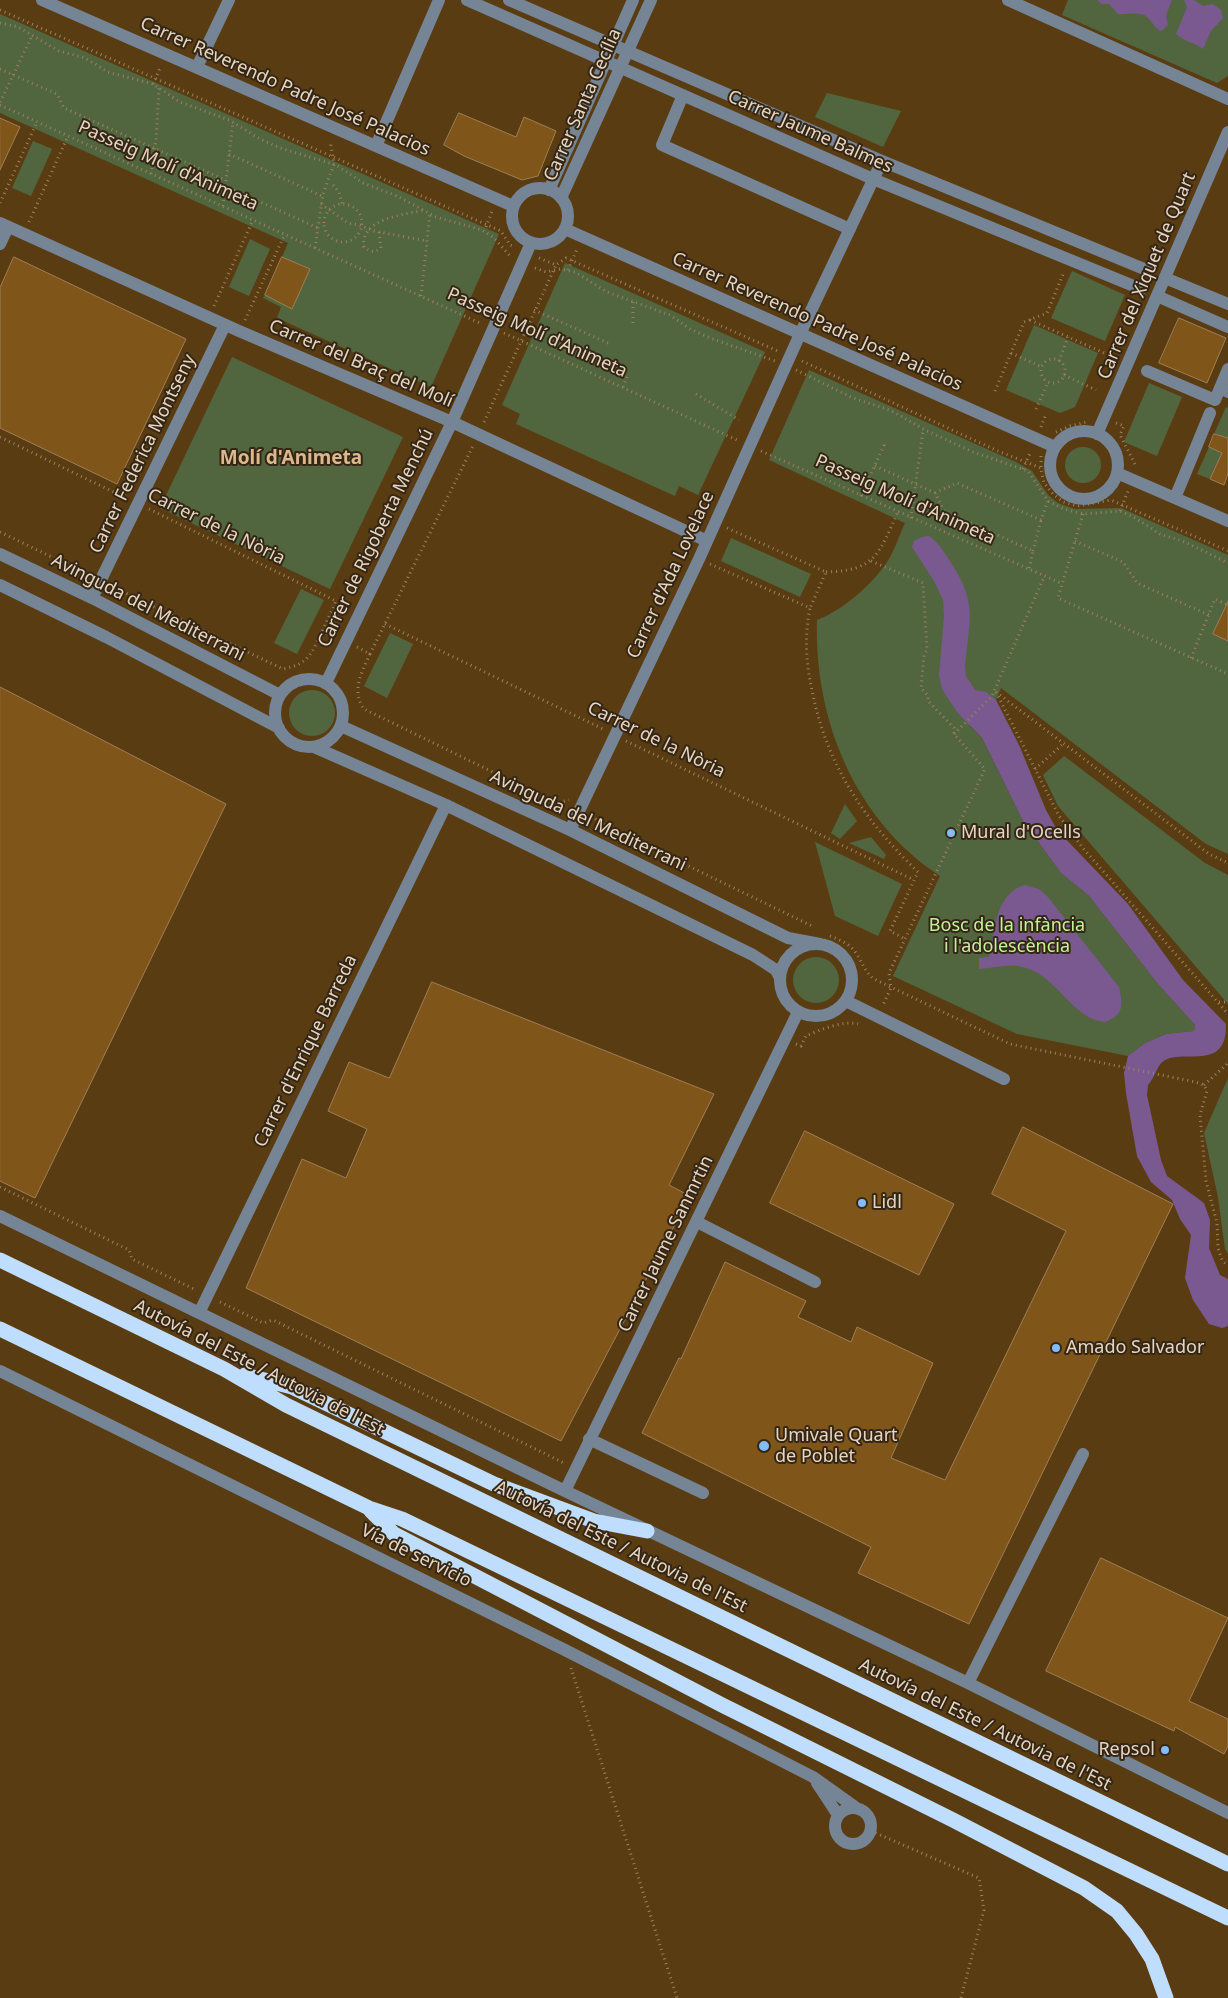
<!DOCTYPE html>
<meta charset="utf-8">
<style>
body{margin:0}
canvas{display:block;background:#5a3c12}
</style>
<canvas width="1228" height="1998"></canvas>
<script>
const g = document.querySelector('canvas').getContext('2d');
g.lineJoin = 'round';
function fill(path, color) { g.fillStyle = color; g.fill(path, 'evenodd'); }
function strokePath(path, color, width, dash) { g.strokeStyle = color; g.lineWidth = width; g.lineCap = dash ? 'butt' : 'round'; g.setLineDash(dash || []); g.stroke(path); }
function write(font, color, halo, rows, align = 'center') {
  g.font = font + ' "Noto Sans",sans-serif'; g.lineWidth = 4; g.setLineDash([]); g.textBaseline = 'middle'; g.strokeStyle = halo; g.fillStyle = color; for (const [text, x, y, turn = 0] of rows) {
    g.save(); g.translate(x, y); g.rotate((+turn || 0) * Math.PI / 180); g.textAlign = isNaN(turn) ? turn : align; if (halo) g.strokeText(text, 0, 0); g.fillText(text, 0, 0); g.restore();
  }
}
const green = new Path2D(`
 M1068 0H1228V76L1217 83 1062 15Z
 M0 14 499 234 431 387 277 318 281 307 263 298 265 295 292 308 309 270 282 257 288 243 0 113Z
 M827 93 901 111 883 147 815 117Z
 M33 141 52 149 31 196 12 188Z
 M250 239 270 249 249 296 229 287Z
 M565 263 765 352 698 495 679 486 675 496 516 424 520 414 502 405Z
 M1072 271 1125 295 1105 341 1051 318Z
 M1034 325 1098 353 1075 407 1060 413 1006 390Z
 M232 357 403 437 330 589 160 508Z
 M809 370 1016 462 1032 471 1048 495 1058 503 1075 509 1121 508 1228 555V854L1206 844 1001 688 996 700 970 726 982 738 1023 821 1061 873 1089 896 1158 984 1195 1025 1194 1031 1166 1034 1145 1043 1128 1056 1017 1034 893 976 940 876C855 820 814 720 817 620 843 610 869 587 885 565 894 553 899 536 905 523L769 460Z
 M1149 383 1182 397 1157 456 1124 442Z
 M1226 407 1228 408V440L1214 434Z
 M1209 447 1222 453 1210 479 1197 474Z
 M1065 465a18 18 0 1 1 36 0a18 18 0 1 1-36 0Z
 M731 538 811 574 800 597 721 561Z
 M301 589 324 600 297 654 274 643Z
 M390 633 413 644 387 698 364 686Z
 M289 713a23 23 0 1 1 46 0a23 23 0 1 1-46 0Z
 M1064 756 1205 863 1228 875V1004L1058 806 1043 775Z
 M845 804 857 821 840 839 831 833Z
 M871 837 886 855 884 859 849 843Z
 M815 842 902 884 878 936 835 916Z
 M793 980a23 23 0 1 1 46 0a23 23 0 1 1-46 0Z
 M1228 1078V1254L1225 1249 1218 1197 1204 1133Z`);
const water = new Path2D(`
 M1097 0H1172L1166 15 1168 25 1161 31C1153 27 1153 22 1147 17 1141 11 1126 15 1118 14L1109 4H1102Z
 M1184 0H1194L1203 6 1213 4 1221 10 1223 18 1211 31 1203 49C1194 42 1185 42 1176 34L1187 7Z
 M929 536C939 543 944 552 951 563 978 603 969 621 965 666L966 676 975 690 986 692 996 700 1019 745 1046 810 1057 830 1128 904 1183 980 1226 1024C1227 1072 1185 1049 1165 1060 1157 1064 1155 1078 1148 1085L1147 1095 1161 1160 1167 1176 1204 1203 1210 1220 1209 1248 1220 1275 1228 1279V1326L1222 1328 1209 1324 1193 1300 1185 1278 1191 1235 1180 1219 1172 1200 1151 1182 1137 1156 1126 1093 1124 1073 1128 1056 1145 1043 1166 1034 1194 1031 1195 1025 1158 984 1089 896 1061 873 1023 821 982 738 957 712 942 689 939 675 944 616 943 600 934 581 912 547 914 541 922 537Z
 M1025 885 1039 889 1047 896 1119 987C1123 1005 1124 1015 1105 1022 1072 1019 1058 977 1026 968 1013 963 993 968 979 969V958L989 957C995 931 995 893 1025 885Z`);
const building = new Path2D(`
 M459 113 516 137 524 117 556 131 538 176 522 180 464 156 444 145Z
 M0 118 20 127 0 170Z
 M14 257 186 339 117 484 0 428V288Z
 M282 257 310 269 292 309 265 295Z
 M1179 318 1226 338 1207 383 1159 363Z
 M1214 434 1228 438V474L1224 485 1210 479 1222 453 1209 447Z
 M1228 602V641L1213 634Z
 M0 687 226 804 35 1198 0 1181Z
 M432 982 714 1094 669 1185 690 1196 561 1441 246 1288 302 1159 346 1178 367 1129 328 1111 349 1062 389 1078Z
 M1023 1127 1173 1204 969 1624 858 1573 871 1547 642 1433 679 1358 681 1359 725 1262 806 1301 798 1317 851 1342 857 1327 933 1363 891 1458 945 1480 1066 1231 992 1194Z
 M805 1131 954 1204 919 1275 770 1203Z
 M1101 1558 1228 1618 1189 1701 1228 1719V1746L1224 1754 1175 1727 1174 1731 1046 1671Z`);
const path = new Path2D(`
 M0 10 501 231 510 245 515 247
 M0 23 18 27 59 51 85 58 108 72 153 84 180 102 229 120 260 139 280 148 336 165 363 183 397 196 436 217 482 230 493 237 511 257
 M0 69 57 94 64 108 225 180
 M153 84 161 66
 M0 102 32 36
 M0 105 482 324
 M229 154 322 196
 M151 174 156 140 159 88
 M333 185 339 192 342 204
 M225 186 318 228
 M0 203 37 122
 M321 204 348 223 359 225 374 231 427 241
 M324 223a19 19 0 1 1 38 0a19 19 0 1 1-38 0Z
 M223 206 233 122
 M29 222 68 136
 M486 227 492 211
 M379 232 381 248C374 253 370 252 364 247 360 218 404 215 424 210
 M315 248 323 194 334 164 331 145 332 142
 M539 258 556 265 566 258 778 351
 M535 268 546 272 560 269 575 272 607 292 670 315 690 329 710 338 775 361
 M568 270 577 249
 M421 296 430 213
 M633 302V323
 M214 306 253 220
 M534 310 610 344
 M245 320 285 234
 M1030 320 1111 356
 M504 333 739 441
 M1011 353 1042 367
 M1041 371a12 12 0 1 1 24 0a12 12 0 1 1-24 0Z
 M802 361 1000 452 1041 468
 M1059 361 1068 337
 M796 370 853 398 892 411 925 430 973 452 1028 471 1048 501 1064 509 1083 514 1120 511 1132 516 1160 534 1185 542 1228 563
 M1064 375 1096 390
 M623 387 628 374
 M995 391 1024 322 1047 313 1064 272
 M696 394 739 420
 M1036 409 1048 382
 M484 422 556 265
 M1116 423 1124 426 1120 435 1136 466
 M1041 427 1046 414
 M1056 432 1070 426 1087 422
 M0 437 128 499
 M761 451 1063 584
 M1041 456V470L1044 483 1053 494 1063 502 1078 506 1111 500 1228 551
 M875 466 935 493 944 511 1033 551 1029 570
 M1023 469 1031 451
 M935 493 957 483 1041 520 1048 501
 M861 496 884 445 882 443
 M149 509 336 601 322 632
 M1120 511 1128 491
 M1083 514 1058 598 1228 674
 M911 518 923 430
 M727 528 826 572 810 608
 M0 532 89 575
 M1075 541 1123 562 1137 583 1209 615
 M1033 551 1041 520
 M871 561 923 583 927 650 924 655 921 688 928 696V701L954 728V734L985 769 889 973 891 988 883 1005
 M710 564 810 608C804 638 806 665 813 695 828 767 865 821 918 872L890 931 905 939
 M826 572C876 571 879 553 898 512
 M113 587 283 669C309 664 311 654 322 632L335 636
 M385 624 603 729
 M357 647 370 654C362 671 351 691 364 709L556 803 569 800
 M370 654 473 446
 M1191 658 1215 599 1228 605
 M996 692 1059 816 1082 847 1228 1014
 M996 692 1209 854 1228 863
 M954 734 992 696 1044 577
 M626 741 914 880
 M1035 769 1063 744
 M592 815 598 822 814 927
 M830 936C840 940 850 944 856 953 862 962 865 972 874 979L1010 1044 1196 1082 1204 1085 1207 1091 1200 1115 1206 1181 1217 1223 1218 1248 1222 1260 1228 1266
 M1219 1002H1228
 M796 1044 801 1046 806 1036C820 1030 843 1020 858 1024
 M1204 1085 1226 1065 1228 1061
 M0 1187 129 1250 132 1259 196 1290
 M220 1302 263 1323 273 1320 564 1463
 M571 1668 677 1998
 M871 1831 979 1878 984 1910 961 1998`);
const minor = new Path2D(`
 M42 0 513 206
 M467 0 873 179 1141 289
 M509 0 882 161 1149 271
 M1008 0 1228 99
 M197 67 229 0
 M683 95 662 145 850 229
 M376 146 439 0
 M512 216a28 28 0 1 1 56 0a28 28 0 1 1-56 0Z
 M549 190 633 0
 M561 198 651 0
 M0 223 239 331 452 422 707 541
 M565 229 1055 447
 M0 244 8 227
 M1165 278 1228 304
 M1157 296 1228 327
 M1147 371 1215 400 1220 388 1228 392
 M1220 388 1228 369
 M1050 465a34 34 0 1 1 68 0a34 34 0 1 1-68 0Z
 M1097 434 1228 132
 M1117 473 1228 521
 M1175 498 1210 413
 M0 554 92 598 280 695
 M0 585 106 637 279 728
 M92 598 225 325
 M275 713a34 34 0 1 1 68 0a34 34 0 1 1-68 0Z
 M326 683 452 422 531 243
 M341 726 570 830 788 938 820 944
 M314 747 446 805 753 955 776 970 780 978
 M570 830 699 559 800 334 882 161
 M780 980a36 36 0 1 1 72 0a36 36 0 1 1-72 0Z
 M846 1001 1004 1079
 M0 1216 565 1491 968 1683 1228 1813
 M697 1222 815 1282
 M199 1313 446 805
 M0 1371 565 1650 813 1777 855 1807
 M589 1439 703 1493
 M565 1491 798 1012
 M968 1683 1083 1454
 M817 1783 838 1815
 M835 1826a18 18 0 1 1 36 0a18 18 0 1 1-36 0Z`);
const highway = new Path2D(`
 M0 1260 224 1369 286 1405 1228 1864
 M0 1329 369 1508 402 1519 1228 1918
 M245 1375 292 1387 494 1484 594 1521 647 1531
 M371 1511 394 1534 722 1705 953 1820 1084 1888 1117 1911 1136 1934 1152 1959 1166 1998`);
const markers = [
 [951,833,5,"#82bcfa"],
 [862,1203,5,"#82bcfa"],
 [1056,1348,5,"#82bcfa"],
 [764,1446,6,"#82bcfa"],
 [1165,1750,5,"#82bcfa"]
];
const streetNames = [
 ["Carrer Reverendo Padre José Palacios",285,87,24],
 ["Carrer Santa Cecília",583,105,-66],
 ["Carrer Jaume Balmes",810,132,24],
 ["Passeig Molí d'Animeta",168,166,24],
 ["Carrer del Xiquet de Quart",1147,276,-67],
 ["Carrer Reverendo Padre José Palacios",817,322,24],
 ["Passeig Molí d'Animeta",537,333,24],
 ["Carrer del Braç del Molí",361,364,23],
 ["Carrer Federica Montseny",143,454,-64],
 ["Passeig Molí d'Animeta",905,500,24],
 ["Carrer de la Nòria",216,527,26],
 ["Carrer de Rigoberta Menchú",376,538,-64],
 ["Carrer d'Ada Lovelace",671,575,-65],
 ["Avinguda del Mediterrani",148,608,27],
 ["Carrer de la Nòria",656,740,26],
 ["Avinguda del Mediterrani",588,821,25],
 ["Carrer d'Enrique Barreda",306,1051,-64],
 ["Carrer Jaume Sanmrtin",666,1244,-64],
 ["Autovía del Este / Autovia de l'Est",259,1368,27],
 ["Autovía del Este / Autovia de l'Est",621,1547,26],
 ["Vía de servicio",416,1556,26],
 ["Autovía del Este / Autovia de l'Est",985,1725,26]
];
const poiNames = [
 ["Mural d'Ocells",961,833],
 ["Lidl",872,1203],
 ["Amado Salvador",1066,1348],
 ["Umivale Quart",775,1436],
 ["de Poblet",775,1457],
 ["Repsol",1155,1750,"right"]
];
const parkNames = [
 ["Bosc de la infància",1007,926],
 ["i l'adolescència",1007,947]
];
const neighbourhoodNames = [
 ["Molí d'Animeta",291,459]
];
fill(green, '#51663e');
fill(water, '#7a5990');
fill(building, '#7f5519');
strokePath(building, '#a07e55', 1);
strokePath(path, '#9a8261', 3, [1, 4]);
strokePath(minor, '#758596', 12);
strokePath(highway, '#bfddfe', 15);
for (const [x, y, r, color] of markers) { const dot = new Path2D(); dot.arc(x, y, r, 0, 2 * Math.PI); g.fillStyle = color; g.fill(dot); strokePath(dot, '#342615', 2); }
write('18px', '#e7d5c0', '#342615', streetNames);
write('18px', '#e7d5c0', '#342615', poiNames, 'left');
write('18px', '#c4f29b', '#342615', parkNames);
write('bold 19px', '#dcb88e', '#342615', neighbourhoodNames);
</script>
